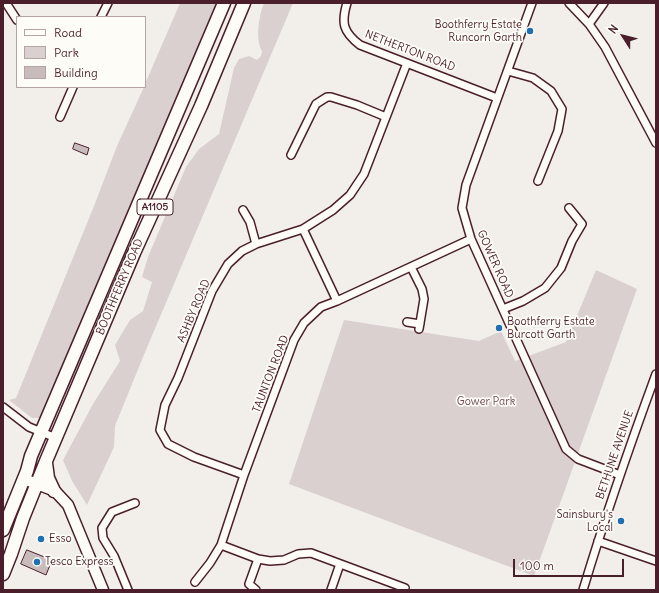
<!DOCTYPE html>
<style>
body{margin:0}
#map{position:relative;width:659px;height:593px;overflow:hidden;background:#f2efeb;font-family:Delius,sans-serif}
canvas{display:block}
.frame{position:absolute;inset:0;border:4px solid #4a1f2b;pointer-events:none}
.legend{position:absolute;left:16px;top:16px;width:130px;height:72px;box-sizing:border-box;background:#fdfcf7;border:1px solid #b5a4a5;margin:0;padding:5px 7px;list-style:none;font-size:12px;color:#4a1f2b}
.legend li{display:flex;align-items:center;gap:8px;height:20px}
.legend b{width:20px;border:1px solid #b5a4a5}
.north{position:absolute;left:603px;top:16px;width:40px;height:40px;-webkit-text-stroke:3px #fdfcf7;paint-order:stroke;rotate:306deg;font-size:11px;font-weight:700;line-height:16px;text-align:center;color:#4a1f2b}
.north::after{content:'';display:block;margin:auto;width:14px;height:18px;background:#4a1f2b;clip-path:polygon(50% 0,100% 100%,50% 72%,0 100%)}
.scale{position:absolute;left:513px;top:559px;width:111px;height:18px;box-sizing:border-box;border:2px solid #4a1f2b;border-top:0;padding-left:5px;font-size:12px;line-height:14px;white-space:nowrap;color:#4a1f2b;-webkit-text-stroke:3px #fdfcf7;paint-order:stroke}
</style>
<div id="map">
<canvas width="659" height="593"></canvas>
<div class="frame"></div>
<ul class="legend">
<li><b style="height:5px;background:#fdfcf7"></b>Road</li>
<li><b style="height:11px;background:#d9d0cf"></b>Park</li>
<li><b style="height:11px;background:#c8bbbb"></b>Building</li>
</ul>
<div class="north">N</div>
<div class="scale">100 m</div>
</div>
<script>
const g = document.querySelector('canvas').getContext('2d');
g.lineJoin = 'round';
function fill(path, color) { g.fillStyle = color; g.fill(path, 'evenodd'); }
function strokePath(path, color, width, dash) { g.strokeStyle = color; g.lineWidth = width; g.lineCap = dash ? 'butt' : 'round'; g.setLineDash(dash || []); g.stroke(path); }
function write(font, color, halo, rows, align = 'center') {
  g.font = font + ' Delius,sans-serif'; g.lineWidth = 3.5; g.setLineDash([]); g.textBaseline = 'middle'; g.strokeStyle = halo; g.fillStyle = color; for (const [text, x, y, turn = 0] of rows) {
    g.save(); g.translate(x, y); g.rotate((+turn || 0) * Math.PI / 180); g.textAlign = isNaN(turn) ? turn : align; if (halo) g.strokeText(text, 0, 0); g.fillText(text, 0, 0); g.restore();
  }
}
const green = new Path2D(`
 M180 3H217L42 418H32L9 400 16 398 94 206 117 146 144 87H145V84Z
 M264 3H293L143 357 115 426 114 447 87 505 72 481 63 460 93 404 120 361 115 345 130 320 143 311 152 282 142 277 148 257 186 167 199 149 219 134 234 68 239 59 249 56 257 60 261 56 262 51C255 40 259 15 264 3Z
 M596 270 637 289 534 576 289 484 344 320 479 341 501 331 515 361 566 342Z`);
const building = new Path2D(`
 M75 143 89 148 87 155 73 149Z
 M27 550 52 560 46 575 21 564Z`);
const street = new Path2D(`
 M6 3 17 20
 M347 3C341 23 343 32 360 45L497 98
 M532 3 466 185 462 208 471 239 566 449 578 459 620 475
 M569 3 589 24 605 47 656 143
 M101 17 108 3
 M589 24 604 3
 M508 71 533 78 551 91 562 109 558 131 538 181
 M60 117 73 87
 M291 155 316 104 327 97H331L357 105 386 117
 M243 210 250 222 256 244
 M303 229 337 301
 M411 267 422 289 424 299 419 329
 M503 309 523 301 545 288 561 268 572 241 582 224 569 208
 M407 322 420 324
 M3 407 29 427 56 438
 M244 475 194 457 168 444 160 430 165 405 178 378 212 291 228 264 242 251 256 244 303 229 333 210 350 195 364 174 407 63
 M598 541 656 561
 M221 545 258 559 270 561 284 560 298 554 311 553 405 588
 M195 582 210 563 221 545 244 475 294 340 304 323 321 307 337 301 471 239
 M128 590 114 556 103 538 102 528 112 512 135 503
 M256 590 249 584 258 559
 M331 590 340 564
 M583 590C605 517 630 445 656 374`);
const secondary = new Path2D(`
 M24 479 55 491 68 505 103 590`);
const primary = new Path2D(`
 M46 463 48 478 54 491
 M3 530 27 471 31 456 224 3
 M3 574 11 554 23 518 46 461 134 253 201 106 244 3`);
const markers = [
 [530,31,4,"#1f6fb2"],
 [499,328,4,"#1f6fb2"],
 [621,521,4,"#1f6fb2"],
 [41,539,4,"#1f6fb2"],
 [37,562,4,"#1f6fb2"]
];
const shields = [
 [155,207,36]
];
const shieldNames = [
 ["A1105",155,207]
];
const poiNames = [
 ["Boothferry Estate",522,25,"right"],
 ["Runcorn Garth",522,38,"right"],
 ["Boothferry Estate",507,322],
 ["Burcott Garth",507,335],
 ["Sainsbury's",613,515,"right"],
 ["Local",613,528,"right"],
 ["Esso",49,539],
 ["Tesco Express",45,562]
];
const streetNames = [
 ["NETHERTON ROAD",410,51,21],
 ["GOWER ROAD",495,264,66],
 ["BOOTHFERRY ROAD",120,287,-67],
 ["ASHBY ROAD",194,311,-67],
 ["TAUNTON ROAD",271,374,-69],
 ["BETHUNE AVENUE",615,455,-71]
];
const parkNames = [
 ["Gower Park",486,402]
];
fill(green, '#d9d0cf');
fill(building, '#c8bbbb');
strokePath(building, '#4a1f2b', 1);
strokePath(street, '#4a1f2b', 10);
strokePath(secondary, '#4a1f2b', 13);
strokePath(primary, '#4a1f2b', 15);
strokePath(street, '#fdfcf7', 7);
strokePath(secondary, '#fdfcf7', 10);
strokePath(primary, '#fdfcf7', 12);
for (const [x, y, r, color] of markers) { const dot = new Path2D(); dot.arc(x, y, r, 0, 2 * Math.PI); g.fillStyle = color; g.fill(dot); strokePath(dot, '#fdfcf7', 1.5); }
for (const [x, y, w] of shields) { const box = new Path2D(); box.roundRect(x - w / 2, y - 8, w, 16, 3); g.fillStyle = '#fdfcf7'; g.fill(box); strokePath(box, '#4a1f2b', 1); }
write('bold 10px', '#4a1f2b', null, shieldNames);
write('11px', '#4a1f2b', '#fdfcf7', poiNames, 'left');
write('11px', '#4a1f2b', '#fdfcf7', streetNames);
write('11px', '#6e4b54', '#fdfcf7', parkNames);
</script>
